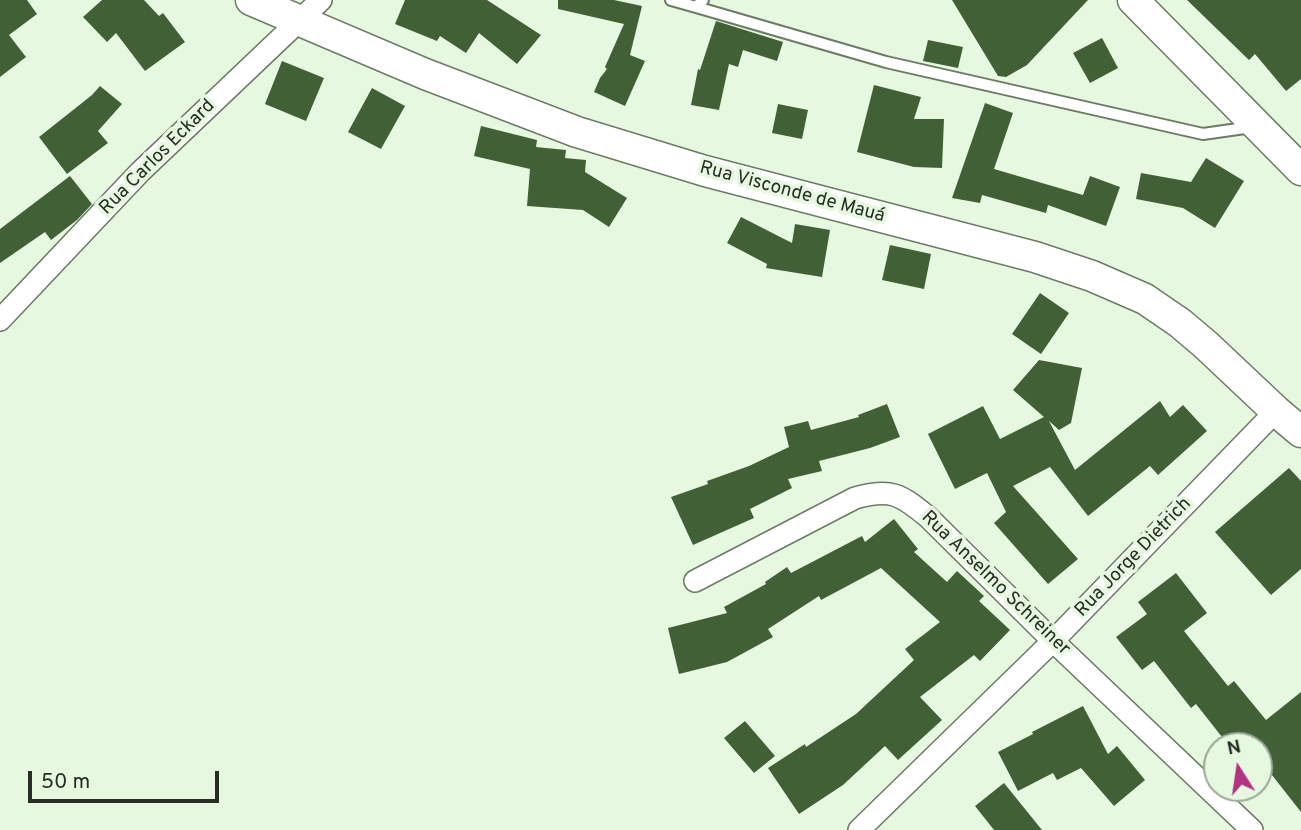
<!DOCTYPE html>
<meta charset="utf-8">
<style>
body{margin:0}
#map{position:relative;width:1301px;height:830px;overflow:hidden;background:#e7f8e1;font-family:Overpass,sans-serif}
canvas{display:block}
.north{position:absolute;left:1203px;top:732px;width:70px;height:70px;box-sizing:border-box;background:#e7f8e1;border:2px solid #9ba796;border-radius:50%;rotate:348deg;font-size:19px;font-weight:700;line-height:28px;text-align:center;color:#282e26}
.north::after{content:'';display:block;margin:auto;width:24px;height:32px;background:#b13381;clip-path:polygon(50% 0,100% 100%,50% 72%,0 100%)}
.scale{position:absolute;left:28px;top:771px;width:191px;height:32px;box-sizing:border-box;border:4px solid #282e26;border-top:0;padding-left:9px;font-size:21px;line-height:24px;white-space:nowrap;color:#282e26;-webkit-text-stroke:5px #e7f8e1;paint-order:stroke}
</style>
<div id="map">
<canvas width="1301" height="830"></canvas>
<div class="north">N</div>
<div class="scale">50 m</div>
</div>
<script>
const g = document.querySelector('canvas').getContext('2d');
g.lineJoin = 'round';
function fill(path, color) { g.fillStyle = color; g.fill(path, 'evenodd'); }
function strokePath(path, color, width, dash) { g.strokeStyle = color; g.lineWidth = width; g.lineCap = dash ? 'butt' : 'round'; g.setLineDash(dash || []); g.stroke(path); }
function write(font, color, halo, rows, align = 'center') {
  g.font = font + ' Overpass,sans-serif'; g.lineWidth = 7; g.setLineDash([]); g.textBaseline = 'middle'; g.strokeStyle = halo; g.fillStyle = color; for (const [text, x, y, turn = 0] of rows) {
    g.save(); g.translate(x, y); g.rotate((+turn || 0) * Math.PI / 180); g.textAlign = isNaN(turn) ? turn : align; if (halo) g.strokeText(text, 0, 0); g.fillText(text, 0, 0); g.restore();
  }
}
const building = new Path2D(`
 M0 0H27L37 14 9 35 26 57 0 77Z
 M102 0H144L159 16 163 13 185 42 145 71 116 33 107 42 83 17Z
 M405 0H487L541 35 517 64 479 33 466 53 440 36 437 41 395 24Z
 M558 0H614L642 6 630 55 645 61 625 106 594 92 600 78 607 69 605 67 624 24 558 9Z
 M952 0H1088L1027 65 1006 77 998 76Z
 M1187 0H1301V79L1286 91 1255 54 1249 60Z
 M716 21 783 42 777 61 743 50 738 67 729 64 719 110 691 105 698 69 700 70Z
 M1102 38 1118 68 1090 83 1073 53Z
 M928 40 963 47 958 68 923 61Z
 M282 61 324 78 306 121 265 104Z
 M874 85 921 97 914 119H944L942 168 914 167 857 152Z
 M100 86 122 104 98 131 108 143 67 174 39 137 92 95Z
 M372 88 405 106 381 149 348 132Z
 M985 103 1013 113 994 169 1083 195 1090 176 1120 187 1106 226 1048 205 1046 213 982 195 980 203 952 198Z
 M778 104 808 110 802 139 772 133Z
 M481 126 537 140 536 147 566 150 565 158 586 160 585 172 627 198 609 227 583 210 527 206 530 169 474 156Z
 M1206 158 1244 181 1215 228 1183 208 1136 199 1141 173 1191 182Z
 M70 176 92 204 77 220 51 240 45 232 0 263V229Z
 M741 217 792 243 795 224 830 230 822 277 766 268 767 264 727 243Z
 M890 245 931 254 924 289 882 280Z
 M1040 293 1069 313 1041 354 1012 334Z
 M1039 360 1082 368 1071 423 1059 430 1049 421 1075 470 1160 401 1170 417 1183 405 1207 431 1158 475 1150 466 1088 516 1050 467 1013 486 1078 559 1048 584 994 523 1006 512 987 473 955 489 928 434 983 406 1000 439 1044 417 1013 390Z
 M887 404 900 437 870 448 819 461 822 471 788 479 792 488 750 509 754 518 693 545 671 497 708 484 707 481 749 466 789 447 784 427 808 421 811 430 859 417 858 415Z
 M1289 468 1301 481V569L1271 595 1215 532Z
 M894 519 918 549 914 552 947 582 957 571 984 596 979 601 1010 630 980 661 974 655 920 697 942 720 898 760 885 746 843 785 799 814 768 768 805 744 806 747 856 714 914 660 905 649 940 622 881 568 821 600 819 596 768 629 773 637 727 662 679 674 668 628 727 613 724 607 766 584 765 582 787 567 791 573 862 536 865 542Z
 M1176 573 1207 613 1184 631 1228 686 1234 681 1266 720 1301 692V812L1268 770 1259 777V746H1229L1196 704 1191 708 1154 661 1142 670 1116 637 1147 614 1138 602Z
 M1083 706 1108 754 1117 746 1145 780 1114 806 1081 768 1057 780 1053 773 1018 791 998 752 1033 734 1032 732Z
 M745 721 775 756 754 773 724 738Z
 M1004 783 1042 830H994L975 806Z`);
const lane = new Path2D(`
 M671 0 696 7
 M703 0 696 7 886 62 1203 134 1252 127`);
const street = new Path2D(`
 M0 320 140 172 321 0
 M695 581 855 498C891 488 900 494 928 517L1053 641 1252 830
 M859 830 1053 641 1276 411`);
const secondary = new Path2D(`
 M251 0 425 74 577 132 705 171 1035 257 1092 276 1145 299 1180 323 1206 345 1276 411 1301 432
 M1133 0 1301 170`);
const streetNames = [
 ["Rua Carlos Eckard",158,158,-45],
 ["Rua Visconde de Mauá",792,193,15],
 ["Rua Jorge Dietrich",1134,558,-46],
 ["Rua Anselmo Schreiner",995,584,44]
];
fill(building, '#426036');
strokePath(lane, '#6c7a66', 14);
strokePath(street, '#6c7a66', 24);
strokePath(secondary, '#6c7a66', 33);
strokePath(lane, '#fff', 10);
strokePath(street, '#fff', 21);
strokePath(secondary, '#fff', 30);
write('19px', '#282e26', '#e7f8e1', streetNames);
</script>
